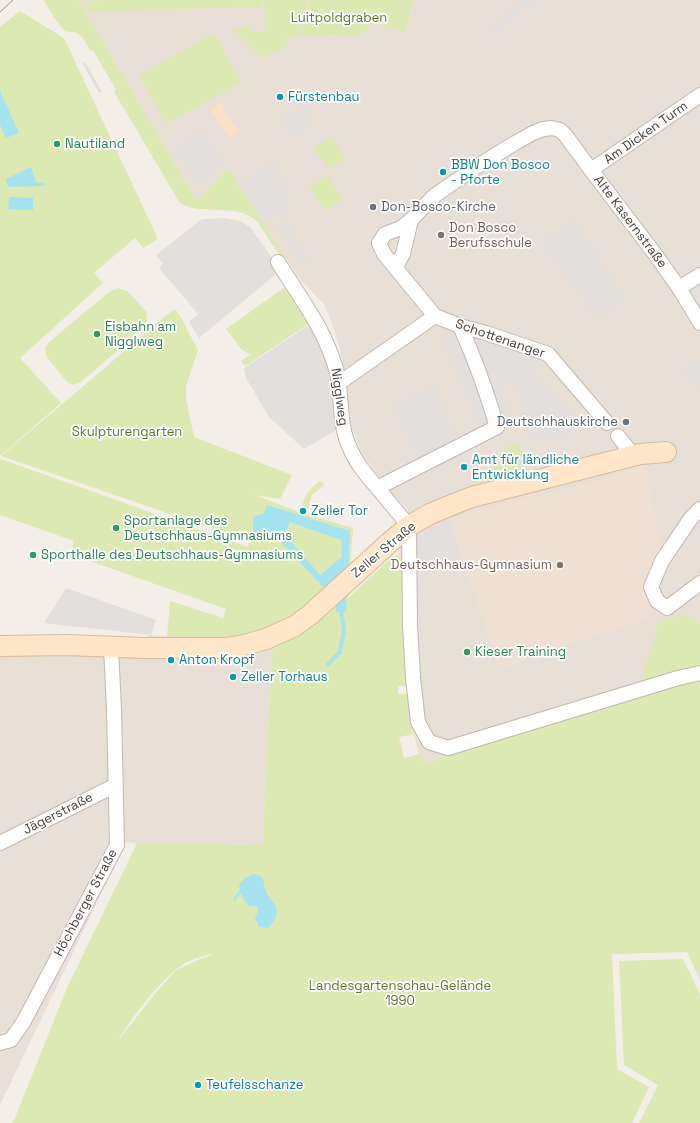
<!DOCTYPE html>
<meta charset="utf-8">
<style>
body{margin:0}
canvas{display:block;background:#f4eee9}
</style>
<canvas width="700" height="1123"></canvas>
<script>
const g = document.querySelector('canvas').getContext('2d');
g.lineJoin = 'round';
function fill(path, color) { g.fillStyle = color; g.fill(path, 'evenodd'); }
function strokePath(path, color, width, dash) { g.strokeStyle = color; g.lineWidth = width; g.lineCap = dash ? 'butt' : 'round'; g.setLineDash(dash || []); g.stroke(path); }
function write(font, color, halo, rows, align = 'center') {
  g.font = font + ' "Space Grotesk",sans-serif'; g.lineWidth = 3.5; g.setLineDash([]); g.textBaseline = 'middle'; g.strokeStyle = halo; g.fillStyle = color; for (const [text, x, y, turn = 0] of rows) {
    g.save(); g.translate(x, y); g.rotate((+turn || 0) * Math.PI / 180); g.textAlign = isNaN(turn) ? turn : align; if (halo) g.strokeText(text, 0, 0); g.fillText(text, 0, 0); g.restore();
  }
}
const residential = new Path2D(`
 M79 0H309L302 36 361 35 374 22 406 33 413 0H700V681L686 684 563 720 425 763 419 754 414 734 408 719 405 572 402 558 399 555 408 510 383 483 361 452 349 419 347 387 343 362 335 332 324 304 298 277 228 168 196 200Z
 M150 635 276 641 272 654 264 813V845L137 843 126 842 0 1105V654L119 653Z`);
const education = new Path2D(`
 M646 464 656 523 662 550 651 602 652 617 500 669 449 521 470 512 515 500 537 496 591 482Z`);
const green = new Path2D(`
 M44 0H79L196 200 228 168 286 258 282 259 256 220C237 206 214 212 192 208 188 207 184 205 180 203L114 92 116 90 93 50 90 51C86 43 84 36 75 32 72 32 68 32 66 31 59 27 48 7 44 0Z
 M119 0H262V7L90 11 84 1Z
 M264 0H306L299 37H287L286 47 279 49 263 59 232 29 248 26 252 31 258 33 263 30 265 26Z
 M309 0H413L406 33 374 22 361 35 301 36Z
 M20 11 64 38 158 239 143 248 135 238 94 273 103 283 20 358 61 403 0 456V27Z
 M214 33 241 82 166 124 139 75Z
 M331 137 345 158 329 169 314 148Z
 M327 175 343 199 326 211 309 187Z
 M118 288 127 291 146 311 147 320 145 327 81 382 73 385 67 382 46 356 45 349 49 342 109 292Z
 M284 288 306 317 298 320 306 318 308 324 245 366 241 361 253 353 249 354 241 349 226 329Z
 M174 310H176L180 316 198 350 186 386V399L194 437 292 475 280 499 254 495 299 512 307 493 319 481 325 484 312 495 306 514 353 528 348 598 390 559 397 555 402 558 404 561 408 686H398V694H408V719L414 734 399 737 404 758 419 754 425 763 563 720 686 684 700 681V980L687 952 612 954 617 1069 649 1087 632 1123H12L15 1118 67 988 137 843 264 845V813L272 654 276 641 167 636 170 601 223 618 226 609 70 554 74 541 0 515V462L1 459 248 547 249 541 1 456 168 314ZM210 954 213 955 200 959 175 971 153 996 118 1041C130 1019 162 977 184 964 192 959 201 957 210 954Z
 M519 443 523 458 519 459 522 471 472 485 471 483 478 480 476 476 511 458 506 447Z
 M687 614 700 625V667L644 682V669L657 629 656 627 661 620Z
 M683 959 700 995V1123H639L658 1085 624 1065 619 961Z`);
const sand = new Path2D(`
 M224 101 223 111 239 131 230 138 210 110Z`);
const parking = new Path2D(`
 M522 0H534L497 34 491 27Z
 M85 62 102 92 99 93 83 64Z
 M305 102 311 110 304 115 313 126 294 139 289 131 285 128 280 121Z
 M202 130 226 162 199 187 174 147Z
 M274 162 280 171 245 193 239 185Z
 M281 173 285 182 288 209 263 222 246 195Z
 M224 218 240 221 250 227 281 270 199 338 189 322 198 314 159 268 163 264 156 255 202 219Z
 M573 220 624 296 598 320 541 242Z
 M287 221 311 268 300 265 275 223Z
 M310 324 326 355 333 387 336 430 304 449 269 417 246 378 244 368Z
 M439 332 472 334 500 340 543 360 532 367 588 428 534 444 513 381 501 388 510 414 482 429Z
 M700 360V389L681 371Z
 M435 386 458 441 419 462 393 404Z
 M449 521 461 557 417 570 413 539Z
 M66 588 156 620 151 635 44 623Z
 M249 655 261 656 260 665 247 663Z`);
const water = new Path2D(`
 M0 91 19 133 6 138 0 125Z
 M31 167 36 182 44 183 45 186 8 187 6 179Z
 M9 197 33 198V210L8 209Z
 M267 505 350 531 346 612H336V590L324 588 279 540 253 539V517L264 513ZM290 522 341 540 342 557 320 575 285 535Z
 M253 874C267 876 262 882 266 892 268 896 271 899 274 903 280 911 275 922 268 928L259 927 255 918 258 912V907L253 906H249L244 900 241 893 234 901 233 899 240 890 239 885 245 878Z`);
const stream = new Path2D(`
 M328 664 340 652 344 629 341 612`);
const street = new Path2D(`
 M591 170 700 95
 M278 262C300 298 324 327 336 369 343 394 338 422 349 446 356 464 368 477 380 491 390 503 400 515 409 526L410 625 413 678 418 722 429 742 448 748 678 678 700 673
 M396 267 403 254 411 220
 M679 288 700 275
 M339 383 435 316
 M607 423 548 354 486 333 460 326 435 316 384 254 379 243 385 234 401 228 411 220 434 196 476 167 515 143 533 133 543 129 552 128 560 130 566 136 591 170 655 254 679 288 700 323
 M618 436 633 455
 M377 488 497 427C487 393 475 359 460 326
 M700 509 691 518 662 561 651 587 657 601 667 608 700 583
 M0 843 116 785
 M0 1043 11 1040 24 1021 117 845 114 709 111 648`);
const secondary = new Path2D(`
 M0 646 66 645 145 648H226L240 646 266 639 295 626 311 614 389 543 409 526 430 514 454 504 472 497 640 454 666 452`);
const tram = new Path2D(`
 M0 12 13 0`);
const markers = [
 [280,97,4,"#0f9aa8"],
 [57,144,4,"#2e9e5b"],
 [443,172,4,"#0f9aa8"],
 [373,207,4,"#6b7280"],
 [441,235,4,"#8d6e63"],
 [97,334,4,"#2e9e5b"],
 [626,422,4,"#6b7280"],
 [464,467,4,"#0f9aa8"],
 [303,511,4,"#0f9aa8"],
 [116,528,4,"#2e9e5b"],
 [33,555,4,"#2e9e5b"],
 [560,565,4,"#8d6e63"],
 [467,652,4,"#2e9e5b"],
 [171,660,4,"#0f9aa8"],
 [233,677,4,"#0f9aa8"],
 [198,1085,4,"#0f9aa8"]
];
const parkNames = [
 ["Luitpoldgraben",339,18],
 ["Skulpturengarten",127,432],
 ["Landesgartenschau-Gelände",400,986],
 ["1990",400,1001]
];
const cultureNames = [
 ["Fürstenbau",288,97],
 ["BBW Don Bosco",451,165],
 ["- Pforte",451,180],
 ["Amt für ländliche",472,460],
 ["Entwicklung",472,475],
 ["Zeller Tor",311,511],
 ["Anton Kropf",179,660],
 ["Zeller Torhaus",241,677],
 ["Teufelsschanze",206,1085]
];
const streetNames = [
 ["Am Dicken Turm",646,133,-35],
 ["Alte Kasernstraße",630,222,53],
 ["Schottenanger",500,339,19],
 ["Nigglweg",339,397,82],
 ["Zeller Straße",384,550,-40],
 ["Jägerstraße",58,814,-27],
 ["Höchberger Straße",86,903,-62]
];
const leisureNames = [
 ["Nautiland",65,144],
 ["Eisbahn am",105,327],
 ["Nigglweg",105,342],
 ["Sportanlage des",124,521],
 ["Deutschhaus-Gymnasiums",124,536],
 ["Sporthalle des Deutschhaus-Gymnasiums",41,555],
 ["Kieser Training",475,652]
];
const worshipNames = [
 ["Don-Bosco-Kirche",381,207],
 ["Deutschhauskirche",618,422,"right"]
];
const educationNames = [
 ["Don Bosco",449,228],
 ["Berufsschule",449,243],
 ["Deutschhaus-Gymnasium",552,565,"right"]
];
fill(residential, '#e8dfd7');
fill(education, '#eee0d3');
fill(green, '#dce9b2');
fill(sand, '#f8e2c5');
fill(parking, '#e3dfdd');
fill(water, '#a5e3f1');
strokePath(stream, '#a5e3f1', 4);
strokePath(street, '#c3b7ae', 16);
strokePath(secondary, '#d8ba9b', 22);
strokePath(street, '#fff', 14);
strokePath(secondary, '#ffe6c9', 20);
strokePath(tram, '#989898', 1);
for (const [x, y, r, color] of markers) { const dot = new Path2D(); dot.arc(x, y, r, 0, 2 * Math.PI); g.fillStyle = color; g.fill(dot); strokePath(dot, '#fff', 1.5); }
write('13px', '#5b7b29', '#fff', parkNames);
write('13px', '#0d838f', '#fff', cultureNames, 'left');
write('13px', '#483e37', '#fff', streetNames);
write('13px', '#27864d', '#fff', leisureNames, 'left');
write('13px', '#5b616d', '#fff', worshipNames, 'left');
write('13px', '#785e54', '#fff', educationNames, 'left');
</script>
